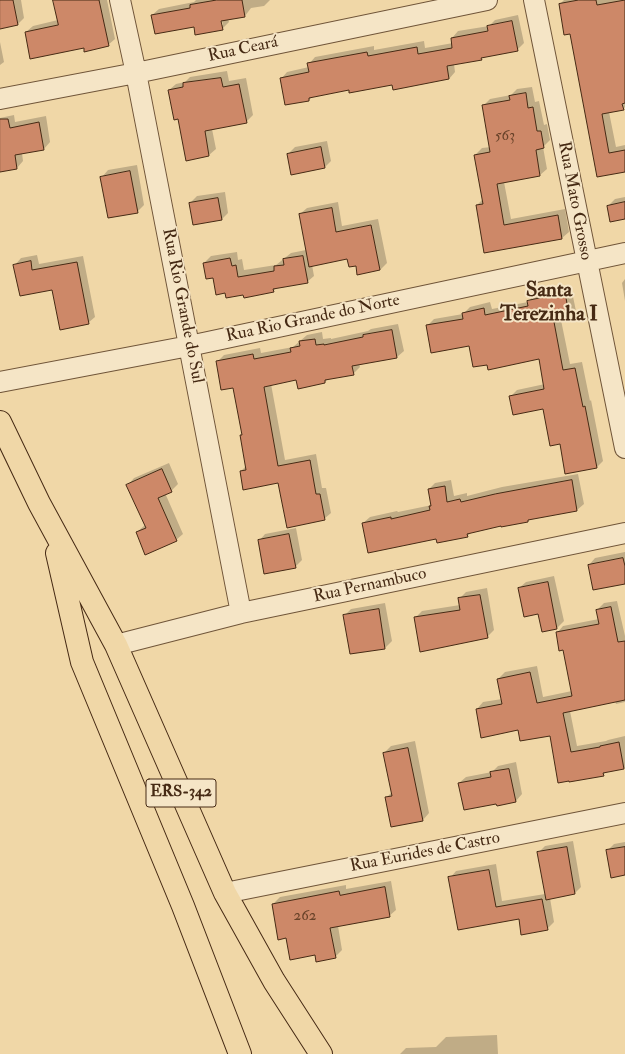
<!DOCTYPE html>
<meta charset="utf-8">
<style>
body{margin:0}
canvas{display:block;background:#f0d7a7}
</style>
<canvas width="625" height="1054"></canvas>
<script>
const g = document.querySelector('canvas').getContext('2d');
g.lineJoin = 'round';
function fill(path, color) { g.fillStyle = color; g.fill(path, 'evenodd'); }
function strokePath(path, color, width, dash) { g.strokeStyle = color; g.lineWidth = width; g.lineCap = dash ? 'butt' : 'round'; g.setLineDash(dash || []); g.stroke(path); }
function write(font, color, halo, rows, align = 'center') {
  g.font = font + ' "IM FELL Double Pica",serif'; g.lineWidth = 4; g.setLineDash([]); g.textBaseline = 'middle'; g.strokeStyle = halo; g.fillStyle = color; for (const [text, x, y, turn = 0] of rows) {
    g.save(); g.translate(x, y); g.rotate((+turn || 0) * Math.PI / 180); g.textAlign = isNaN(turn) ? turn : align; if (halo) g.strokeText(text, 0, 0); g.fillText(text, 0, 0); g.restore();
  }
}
const shadow = new Path2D(`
 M0 0H21L24 18 18 24 0 28Z
 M54 0H107L115 39 108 45 84 47 26 32 33 26 58 20Z
 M196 0H270L264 6 251 8 245 16 228 19 229 22 222 29 195 26 152 15 159 9 194 2ZM219 16H221L223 25H221Z
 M564 0H625V107L623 109 609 112 616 147 625 145V171L598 176 571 32 560 4Z
 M518 15 524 43 517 50 454 64 455 72 449 79 349 89 313 96 309 100 281 79 287 72 309 67V64L315 57 374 46V50L424 41 425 48 453 43 452 38 458 31 489 26 495 20Z
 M0 42 4 62 0 65Z
 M227 71 229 81 246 78 253 115 246 122 212 129 216 149 209 155 179 118 169 90 176 84 185 82 190 77Z
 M532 87 535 102 539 101 544 125 547 124 550 140 543 147 547 169 540 175 504 182 511 219 565 209 569 232 562 238 485 252 477 205 483 199 475 155 482 148 491 147 483 106 490 99 511 95 517 89Z
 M14 115 15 122 46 116 50 142 44 149 22 153 23 161 17 168 0 171V118Z
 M327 141 331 161 324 168 288 154 295 147Z
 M137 165 144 205 137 212 102 177 108 170Z
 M225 192 228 213 222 219 190 203 197 196Z
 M625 197V218L608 206 615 199Z
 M338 202 342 226 378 219 387 263 380 270 356 265 348 257 312 265 314 276 307 282 277 288 273 291 244 293 226 292 204 263 211 256 237 252 238 260 242 259 244 270 276 265 291 253 306 250 300 214 307 208Z
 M37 255 39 264 83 256 95 317 88 323 53 289 15 265 21 258Z
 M625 279V301L622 283Z
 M571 287 576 311 569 318 561 320 570 364 582 362 590 401 591 400 603 461 597 467 561 443 544 408 510 397 517 390 545 384 539 358 487 363 470 345 427 326 434 319 463 314 470 307 490 302 492 309 528 302 535 294Z
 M398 324 404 351 397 357 359 364 360 367 353 374 329 378 325 382 297 379 271 384 285 460 316 454 322 488H326L331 513 324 519 279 482 241 471 247 465 241 436 243 434 234 387 217 362 224 355 260 348 261 353 293 347 307 335 322 332 323 339 331 338V339L368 331 371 329Z
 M169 463 178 484 171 491 165 493 183 534 176 540 137 532 145 525 128 485 134 478Z
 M578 474 584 504 577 510 530 519 528 521 502 525 472 532 467 536 437 538 363 523 370 517 397 511 398 512 432 505 429 489 435 483 451 480 454 496 467 493V496L502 487Z
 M296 528 302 560 295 567 259 541 265 534Z
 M625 552V582L594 589 589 565 595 558Z
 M554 576 564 621 557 628 542 631 539 613 519 588 526 582Z
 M487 588 494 630 487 637 415 618 422 611 460 605 459 599 466 592Z
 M617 601 625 636V702L616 704 615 701 570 711 577 746 606 741 608 740 625 736V768L606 772 603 775 570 781 551 735 519 729 477 709 483 702 502 699 498 679 505 672 537 666 543 697 572 691 564 649 557 633 563 626 599 619 597 610 604 603Z
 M385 603 392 641 385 648 351 653 344 616 351 609Z
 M415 741 429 813 423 820 387 797 392 792 384 753 391 746Z
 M516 762 522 794 516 801 459 783 466 777 492 772 498 766Z
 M573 841 581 887 575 893 550 898 554 922 547 929 519 918 459 929 450 878 456 871 496 864 502 901 545 894 538 853 545 846Z
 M625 842V874L607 851 614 844Z
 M391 881 396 910 389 916 338 926 342 950 335 957 315 954 287 937 273 904 280 897 346 885V889Z
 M497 1035 498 1054H400L406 1048 436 1047 446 1037Z`);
const building = new Path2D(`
 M0 0H13L18 25 0 29Z
 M53 0H99L109 46 84 52V48L30 59 25 32 58 25Z
 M217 0H242L245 17 221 21 223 30 195 35 194 27 155 34 151 15 190 8V5Z
 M579 0H596L597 5 625 0V103L622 104 624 110 602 114 609 153 625 150V172L597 177 570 34 564 35 559 4Z
 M512 21 518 51 481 58 482 60 447 66 449 79 393 90 392 85 349 93V90L309 98V101L285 105 280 78 309 72 307 63 367 52 368 56 417 47 418 54 452 48 451 38 488 31 487 26Z
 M221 78 223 87 239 84 247 123 205 131 209 156 186 161 178 119 174 120 168 90 183 87V83Z
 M526 93 528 108 533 107 537 131H541L544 148 536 150 540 176 497 184 504 225 558 215 562 239 484 253 476 205 483 204 474 155 490 152 482 105 510 100 509 96Z
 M0 119H8L10 128 39 122 44 150 15 155 17 169 0 172Z
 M321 147 325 168 291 175 287 154Z
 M130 171 138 213 108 218 100 177Z
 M218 198 222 220 193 225 189 203Z
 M625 202V219L610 222 607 206Z
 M332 208 336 232 371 225 380 270 357 275 356 266 349 267 347 259 309 267 299 214Z
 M303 256 308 283 273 289 274 292 244 298 243 295 226 298 225 293 216 295 213 278 206 279 203 263 230 258 232 266 236 265 238 277 274 271V266L284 265 283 259Z
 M31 261 32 270 77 262 89 324 60 330 52 290 20 296 13 265Z
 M565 293 570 319 554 322 563 370 575 368 583 407 585 406 597 468 565 474 560 444 550 446 543 409 513 415 509 396 544 389 539 359 488 370 487 365 473 367 469 346 431 353 426 325 463 319 462 313 484 308 485 315 528 306 527 301Z
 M392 330 397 358 352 366 354 375 325 380V383L298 389 296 380 264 387 278 466 310 460 316 494H320L325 520 287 528 278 483 243 490 240 471 246 470 240 435H242L233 388 221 390 216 361 253 354 254 359 291 352 290 348 300 346 299 341 315 339 316 345 324 344V345L363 337V335Z
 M162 469 172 492 158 498 177 541 145 555 136 532 146 528 126 485Z
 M572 480 577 511 528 520V522L501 527V526L467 534 468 537 437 543 436 539 368 553 362 523 391 517V519L430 510 429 506H431L428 489 445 486 447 502 460 499 461 502 495 494Z
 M289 534 296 568 264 574 258 540Z
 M623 558 625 566V584L593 590 588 565Z
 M548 582 557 629 542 632 538 614 524 617 518 588Z
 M480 595 488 638 420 652 414 617 460 610 458 598Z
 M611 607 618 642 625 641V700L563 713 571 752 600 747V746L619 742 624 769 603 773 604 776 569 782V781L558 783 550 736 520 741 518 730 481 738 476 709 502 704 497 679 530 672 537 703 572 696 563 650 559 651 556 632 599 624 596 610Z
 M379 609 385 649 350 654 343 615Z
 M408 748 423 821 391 827 385 797 392 796 383 753Z
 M509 769 516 802 497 806 496 804 464 810 458 783 491 777 490 772Z
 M567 847 575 894 546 900 537 852Z
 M625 847V875L611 878 606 850Z
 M489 870 496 907 542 899 548 930 521 935 519 919 458 930 448 877Z
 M385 887 390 917 330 928 336 958 316 962 315 955 290 960 286 938 278 940 272 904 339 891 340 895Z`);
const minor = new Path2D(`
 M120 0 136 73 241 613
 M534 0 625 448
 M0 99 136 73 487 0
 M0 382 189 346 625 253
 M116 645 241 613 625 533
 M225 893 625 813`);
const major = new Path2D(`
 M0 422 39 503 116 645 225 893 274 981 321 1054
 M57 553 82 662 183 906 240 1054`);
const numberNames = [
 ["563",505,137],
 ["262",305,917]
];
const shields = [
 [181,793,70]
];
const shieldNames = [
 ["ERS-342",181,793]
];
const streetNames = [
 ["Rua Ceará",243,50,-12],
 ["Rua Mato Grosso",574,201,79],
 ["Rua Rio Grande do Sul",182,306,79],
 ["Rua Rio Grande do Norte",313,319,-12],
 ["Rua Pernambuco",370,586,-12],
 ["Rua Eurides de Castro",425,853,-11]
];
const districtNames = [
 ["Santa",549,291],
 ["Terezinha I",549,315]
];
fill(shadow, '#0003');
fill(building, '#cd8868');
strokePath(building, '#462a14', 1);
strokePath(minor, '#705539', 22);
strokePath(major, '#462a14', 24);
strokePath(minor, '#f5e5c6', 20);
strokePath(major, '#f0d7a7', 22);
write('15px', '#684229', null, numberNames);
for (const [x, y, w] of shields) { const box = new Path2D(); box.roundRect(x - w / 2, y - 14, w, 28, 3); g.fillStyle = '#f5e5c6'; g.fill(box); strokePath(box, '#462a14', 1); }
write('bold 16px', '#462a14', null, shieldNames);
write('17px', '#462a14', '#f5e5c6', streetNames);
write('bold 21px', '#462a14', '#f5e5c6', districtNames);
</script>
